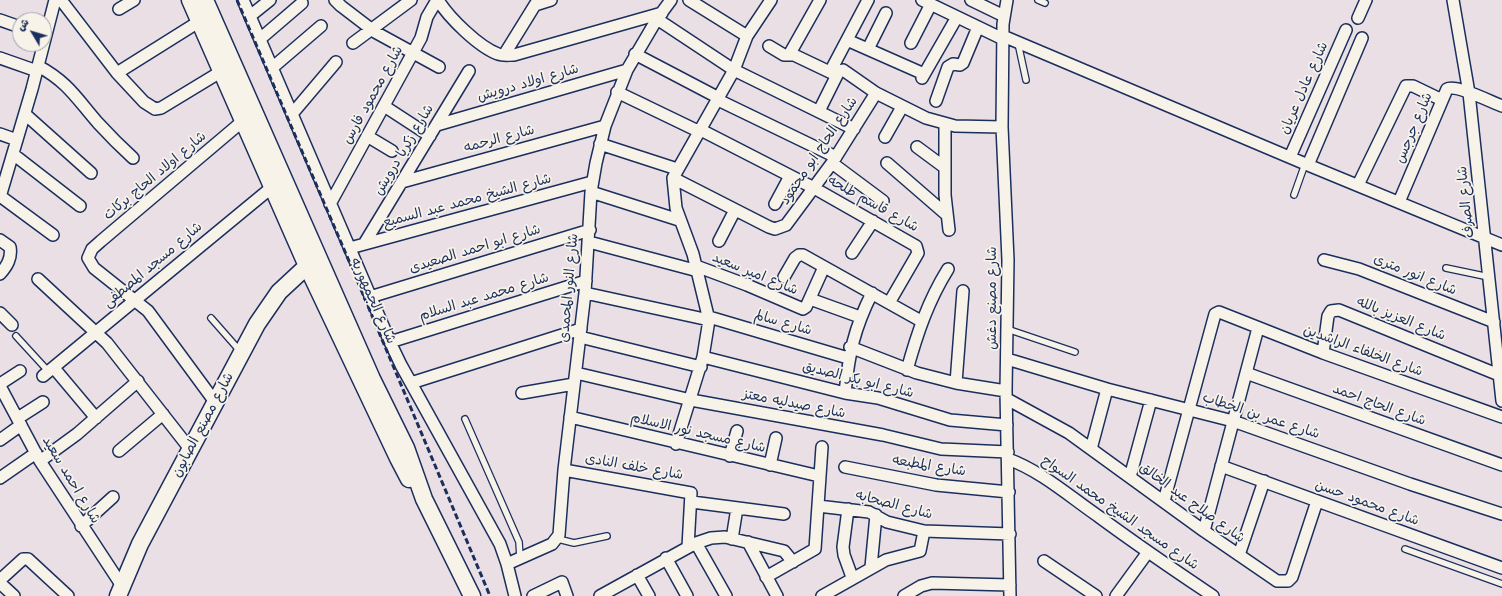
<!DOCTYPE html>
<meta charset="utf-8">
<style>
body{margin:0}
#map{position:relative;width:1502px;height:596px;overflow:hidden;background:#eadfe4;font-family:"Shantell Sans","Playpen Sans Arabic",sans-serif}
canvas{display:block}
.north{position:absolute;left:12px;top:12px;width:40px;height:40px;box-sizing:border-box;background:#f7f3e8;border:1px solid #9fa5b1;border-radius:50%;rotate:308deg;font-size:11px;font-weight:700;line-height:16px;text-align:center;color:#1b2f5e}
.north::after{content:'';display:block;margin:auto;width:14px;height:18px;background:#1b2f5e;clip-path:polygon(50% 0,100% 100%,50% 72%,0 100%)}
</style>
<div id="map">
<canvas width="1502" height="596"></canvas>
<div class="north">ش</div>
</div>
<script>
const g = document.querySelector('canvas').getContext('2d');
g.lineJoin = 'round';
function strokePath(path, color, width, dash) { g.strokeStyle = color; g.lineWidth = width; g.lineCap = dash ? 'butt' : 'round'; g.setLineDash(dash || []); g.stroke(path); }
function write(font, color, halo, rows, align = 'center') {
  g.font = font + ' "Shantell Sans","Playpen Sans Arabic",sans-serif'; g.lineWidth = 3.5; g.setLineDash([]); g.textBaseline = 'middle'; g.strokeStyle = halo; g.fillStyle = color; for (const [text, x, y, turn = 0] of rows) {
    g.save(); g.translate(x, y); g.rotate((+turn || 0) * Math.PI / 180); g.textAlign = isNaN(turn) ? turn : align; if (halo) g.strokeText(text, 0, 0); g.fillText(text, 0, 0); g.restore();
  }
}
const lane = new Path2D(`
 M1038 0 1045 3
 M1018 43 1026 80
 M1294 195 1305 164
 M1446 268 1489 277
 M211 318 240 351
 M1007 329 1075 352
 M16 336 49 372
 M465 419 519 542 520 558
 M558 539 574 543 607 536
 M1405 549 1502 584`);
const street = new Path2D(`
 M61 0 117 73 144 102 155 109 161 108 222 71
 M243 0 390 342 401 365 500 544 507 564 515 596
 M335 0 341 6 375 32 439 67
 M438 0C449 18 479 47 498 54 503 56 508 55 514 55L662 13
 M689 0 747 36
 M922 0 1003 39
 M971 0 1004 16
 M1007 0 1003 24 1002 127 1008 260 1006 391 1010 596
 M1453 0 1469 93 1502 401
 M535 5 551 0
 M119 9 134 0
 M250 16 270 0
 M1358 18 1366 0
 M657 19 734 70 854 129
 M0 20 20 27
 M1003 36 1308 165 1502 245
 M260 39 302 3
 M847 40 924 74
 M353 43 411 0
 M911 43 931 4
 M769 46 784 55H794L836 75
 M868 49 886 13
 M635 54 717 97
 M504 55 538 0
 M789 55 820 0
 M0 58 37 71
 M38 66C68 82 77 99 98 123 109 135 121 147 133 158
 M272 68 321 26
 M830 72 868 0
 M117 73 200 21
 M922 78 957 17
 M617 92 698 131
 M716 99 836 157
 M936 101 948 67 953 64 960 65 963 63 978 27
 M384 106 430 136
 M819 111 839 71 843 70 876 93 926 118 955 126 1002 127
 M25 114 91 173
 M292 114 336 62
 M945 124V195L949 230
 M437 125 627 70
 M699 129 814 188 916 246 918 253 889 303
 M0 134 17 140
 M367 136 392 151
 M885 137 902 107
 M600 144 677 169
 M917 147 944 167
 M13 154 80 206
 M1290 157 1346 30
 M832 163 883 201
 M887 163 947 215
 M1308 165 1362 38
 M673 178 769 227 775 229 786 225 832 163 876 93
 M402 182 605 126
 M1358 185 1406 86H1413L1442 100
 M591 192 679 220
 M0 196 53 235
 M0 197 32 89 55 0
 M1399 202 1447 89C1456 84 1491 102 1502 106
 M330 204 421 38 427 17 437 0
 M775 204 790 176
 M0 240 10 247C12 258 7 266 0 274
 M719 241 735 210
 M589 242 698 271
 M364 244 469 71
 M350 248 592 182
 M852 253 873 221
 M1324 260 1359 269 1494 322
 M696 266 747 285 803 309 806 307 824 267
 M784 277 795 258 799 255H803L921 321
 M38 279 107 343 190 449
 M585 293 709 320
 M370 297 590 230
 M810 299 860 317
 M0 313 12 325
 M709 317 848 358
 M580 337 701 367
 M390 342 586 281
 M850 347 917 373 956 383 1006 391
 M1323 353 1328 316 1331 311 1339 310 1499 375
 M703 357 845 393 878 398 950 420 1007 425
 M1007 359 1107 389 1233 421 1410 484 1502 514
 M54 368 96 418
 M907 370C917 334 928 301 948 269
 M576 373 691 400 883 435 941 449 1008 452
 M1246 373 1502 465
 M43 376 277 183
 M411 383 581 329
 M956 383 963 291
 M0 384 20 371
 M0 386 40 461 122 586
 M522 393 574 384
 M845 393C849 353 854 329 872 293
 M1007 399 1069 433 1204 531 1277 581H1288L1292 577 1317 501
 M215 402 148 311 94 268 88 258 92 249 101 241 244 120
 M570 417 819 476
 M18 418 43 402
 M0 440 21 425
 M676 444 703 357 709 320 693 254 676 208 673 178 734 70 747 36 771 0
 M1091 449 1107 389
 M119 451 163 414
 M730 456 737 431
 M1008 459C1041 471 1069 496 1098 516 1136 544 1174 570 1213 596
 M40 461 77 434 138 381
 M770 465 776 438
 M1221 466 1502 568
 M845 467 936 485 1009 492
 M564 470 691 493 688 547
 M1130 477 1151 400
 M0 478 36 453
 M1164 501 1215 314 1219 312 1323 353 1502 417
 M692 502 784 514
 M818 506 869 512 887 522 924 531 1010 534
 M848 509 843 547 844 555 852 577
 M81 526 113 497
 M1204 531 1258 328
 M732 539 737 508
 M748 542 777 596
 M696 543 726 596
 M1239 555 1264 481
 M666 558 687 596
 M1044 561 1096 596
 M507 564 552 544 559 535 564 470 585 293 591 192 596 163 605 126 627 70 657 19 671 0
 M871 567 876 515
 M637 575 649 596
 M766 577 815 549 822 447
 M0 580 23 559H28L68 596
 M0 583 14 596
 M533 596 562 582 567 596
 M600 596 696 543 711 538 725 537 784 551 793 562
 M822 596 886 560 920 551 924 531
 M904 596 921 586 932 583 1010 585
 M1116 596 1148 552`);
const secondary = new Path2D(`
 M190 0 307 266 398 458 409 479
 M205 0 372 379 406 448 424 499 472 596
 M118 596 140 544 257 324 279 292 307 266`);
const rail = new Path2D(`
 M237 0 349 261 490 596`);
const streetNames = [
 ["شارع اولاد درويش",528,83,-16],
 ["شارع عادل عريان",1304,88,-66],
 ["شارع محمود فارس",373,95,-61],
 ["شارع جرجس",1414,128,-67],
 ["شارع الرحمه",499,139,-15],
 ["شارع زكريا درويش",404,150,-59],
 ["شارع الحاج ابو محمود",819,151,-56],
 ["شارع اولاد الحاج بركات",155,176,-40],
 ["شارع الشيخ محمد عبد السميع",467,201,-15],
 ["شارع الصرف",1466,202,-96],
 ["شارع قاسم طلحه",873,204,29],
 ["شارع ابو احمد الصعيدى",475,249,-17],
 ["شارع مسجد المصطفى",153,265,-40],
 ["شارع امير سعيد",755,274,22],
 ["شارع انور مترى",1415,275,22],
 ["شارع النور المحمدى",569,288,-85],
 ["شارع محمد عبد السلام",484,297,-17],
 ["شارع مصنع دغش",992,298,-90],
 ["شارع الجمهوريه",373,301,66],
 ["شارع العزيز بالله",1401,319,22],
 ["شارع سالم",783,323,16],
 ["شارع الخلفاء الراشدين",1363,351,20],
 ["شارع ابو بكر الصديق",858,380,14],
 ["شارع صيدليه معتز",794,404,11],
 ["شارع الحاج احمد",1379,405,20],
 ["شارع عمر بن الخطاب",1261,416,18],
 ["شارع مصنع الصابون",203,425,-62],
 ["شارع مسجد نور الاسلام",698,433,13],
 ["شارع المطبعه",929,466,9],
 ["شارع خلف النادى",634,467,10],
 ["شارع احمد سعيد",71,480,59],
 ["شارع صلاح عبد الخالق",1192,503,36],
 ["شارع محمود حسن",1367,503,20],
 ["شارع الصحابه",894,505,15],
 ["شارع مسجد الشيخ محمد السواح",1120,513,35]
];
strokePath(lane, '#1b2f5e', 8);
strokePath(street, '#1b2f5e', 14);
strokePath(secondary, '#1b2f5e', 19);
strokePath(lane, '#f7f3e8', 5.5);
strokePath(street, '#f7f3e8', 11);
strokePath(secondary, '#f7f3e8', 16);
strokePath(rail, '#1b2f5e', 3, [6, 3]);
write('14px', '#1b2f5e', '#f7f3e8', streetNames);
</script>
